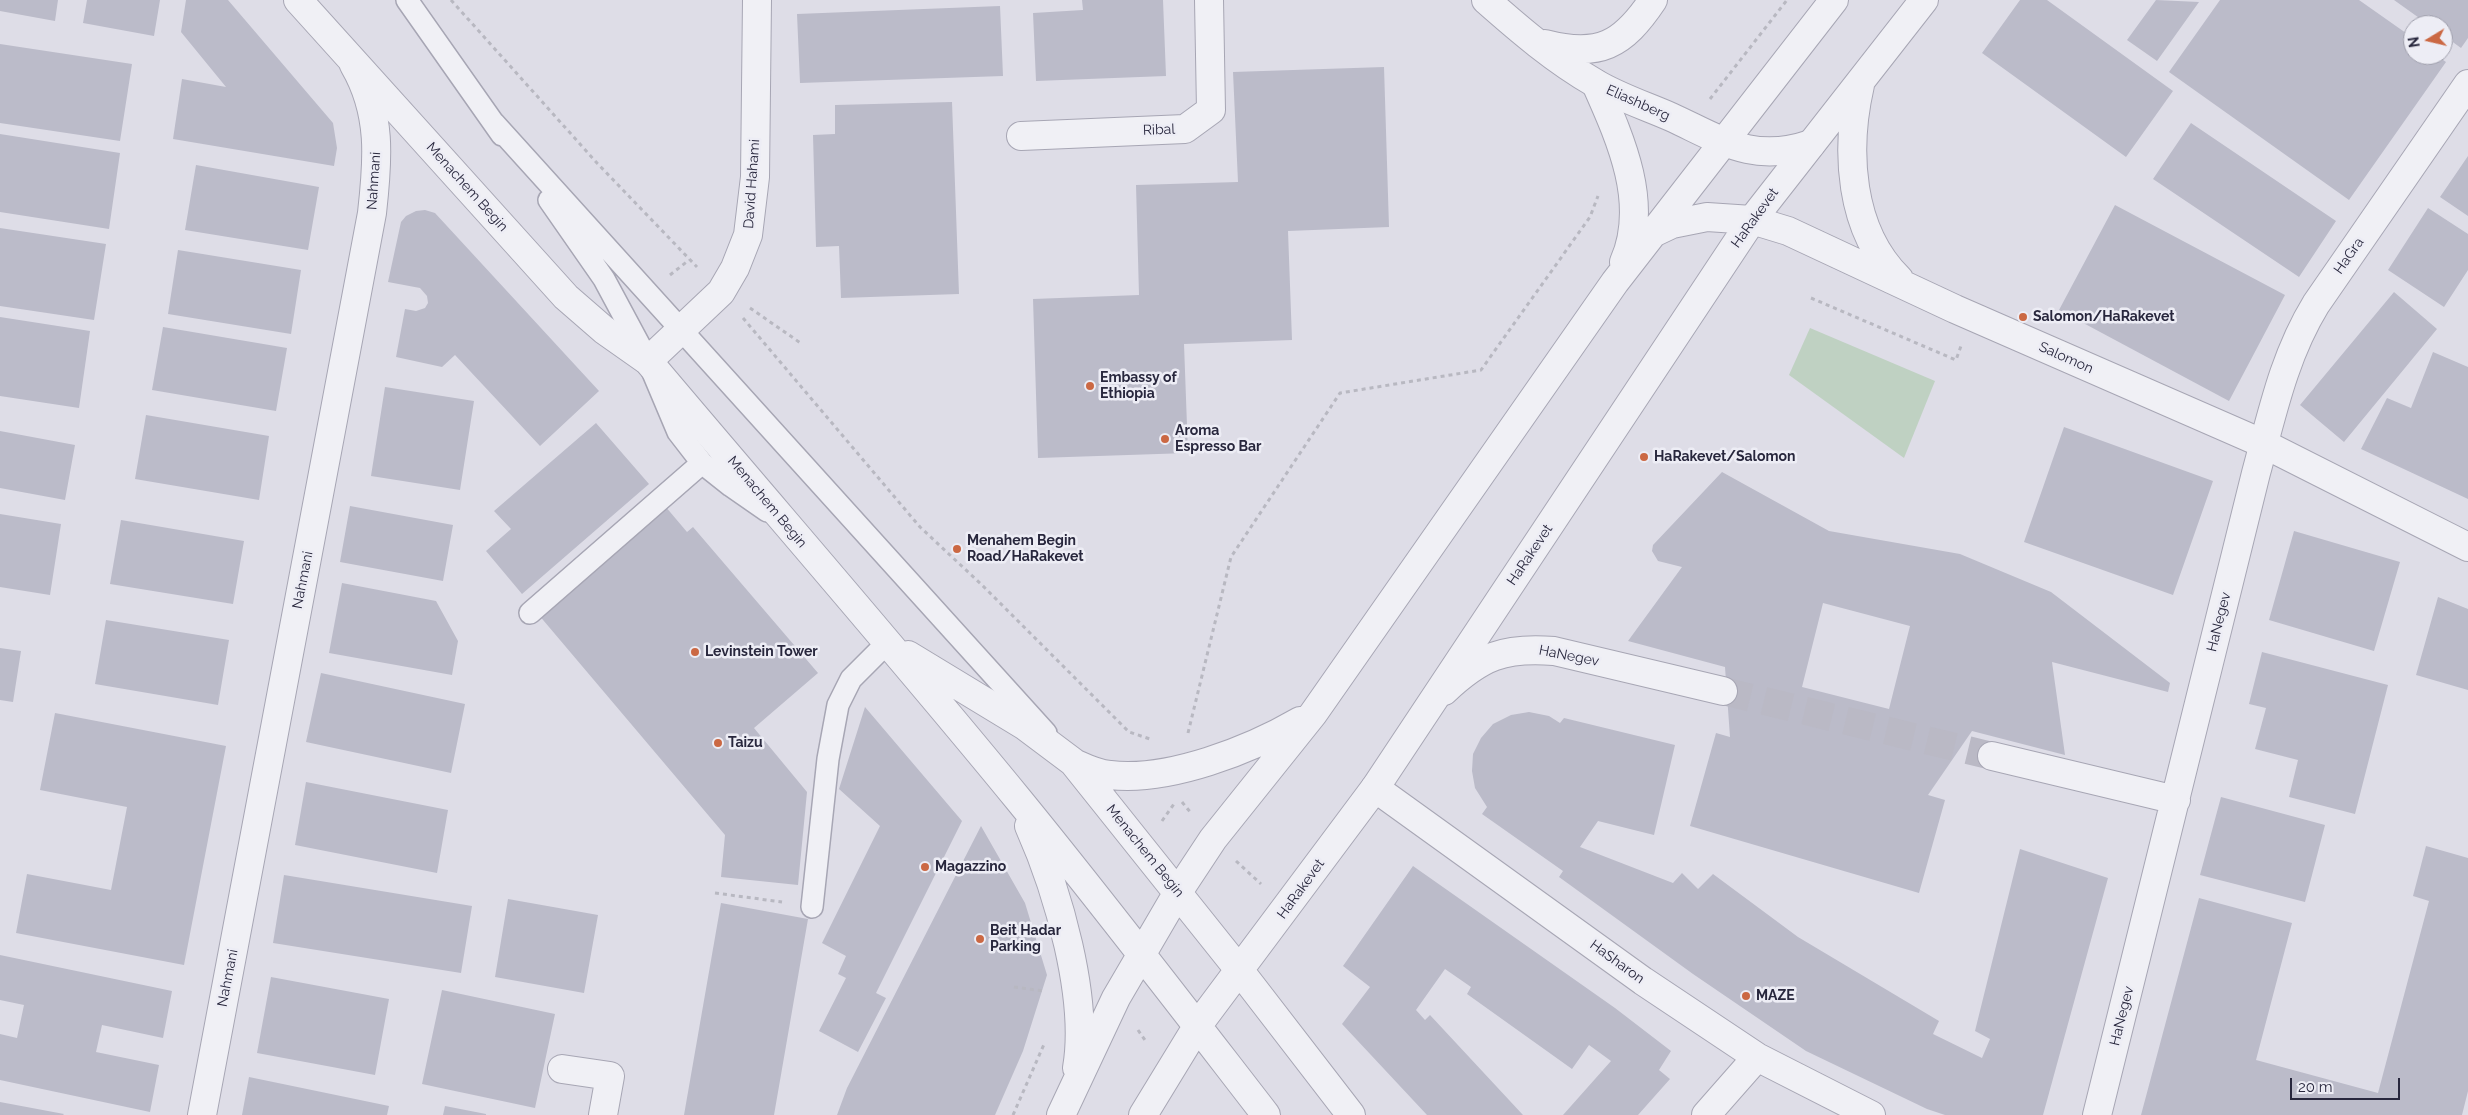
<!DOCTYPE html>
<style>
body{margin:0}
#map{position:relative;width:2468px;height:1115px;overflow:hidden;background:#dedde7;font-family:Raleway,sans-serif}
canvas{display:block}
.north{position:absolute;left:2403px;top:15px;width:50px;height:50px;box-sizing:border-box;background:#ededf5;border:1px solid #9e9eab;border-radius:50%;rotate:261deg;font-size:14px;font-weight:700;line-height:20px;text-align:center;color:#28273d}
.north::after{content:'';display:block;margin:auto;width:18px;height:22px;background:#cb6843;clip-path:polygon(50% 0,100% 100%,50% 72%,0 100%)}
.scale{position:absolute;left:2290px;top:1078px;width:110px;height:22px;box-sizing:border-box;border:2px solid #28273d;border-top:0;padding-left:6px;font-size:15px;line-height:18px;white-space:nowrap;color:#28273d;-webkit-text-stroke:4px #ededf5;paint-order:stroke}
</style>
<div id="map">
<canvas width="2468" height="1115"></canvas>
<div class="north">N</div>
<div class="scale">20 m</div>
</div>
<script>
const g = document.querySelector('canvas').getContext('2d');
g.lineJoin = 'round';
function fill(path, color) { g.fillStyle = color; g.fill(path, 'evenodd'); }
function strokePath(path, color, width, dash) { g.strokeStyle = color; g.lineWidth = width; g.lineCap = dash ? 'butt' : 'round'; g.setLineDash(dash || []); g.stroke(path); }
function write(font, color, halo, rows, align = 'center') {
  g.font = font + ' Raleway,sans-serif'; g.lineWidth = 5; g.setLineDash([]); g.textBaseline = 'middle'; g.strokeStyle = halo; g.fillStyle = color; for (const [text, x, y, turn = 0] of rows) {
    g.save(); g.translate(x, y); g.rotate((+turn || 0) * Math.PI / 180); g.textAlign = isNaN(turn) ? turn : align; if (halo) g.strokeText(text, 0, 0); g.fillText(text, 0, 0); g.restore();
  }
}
const green = new Path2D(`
 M1810 328 1935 381 1904 458 1789 375Z`);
const building = new Path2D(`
 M0 0H58L55 21 0 11Z
 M87 0H160L154 36 83 23Z
 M186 0H228L333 123 337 148 334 166 173 139 182 79 226 87 181 32Z
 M1082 0H1163L1166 76 1036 81 1033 13 1083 10Z
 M2020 0H2047L2173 91 2126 157 1982 53Z
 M2156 0 2199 2 2157 61 2127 40Z
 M2220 0H2359L2413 38V55H2436L2446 62 2349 200 2169 72Z
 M2394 0H2468V38L2461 48 2443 35V25H2429Z
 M1000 6 1003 76 800 83 797 14Z
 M0 44 132 64 120 141 0 123Z
 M1384 67 1389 227 1288 231 1292 340 1184 344 1188 453 1038 458 1033 299 1139 295 1136 185 1238 182 1233 72Z
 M952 102 959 294 841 298 839 246 816 247 813 135 835 134V105Z
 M2191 123 2336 221 2299 277 2153 179Z
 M0 134 120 153 109 229 0 212Z
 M2468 156V216L2440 197Z
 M196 165 319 187 308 250 185 230Z
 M2115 205 2285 295 2229 401 2059 310Z
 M2428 208 2468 234V270L2444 307 2388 270Z
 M425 210 435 213 599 391 540 446 455 355 442 367 396 357 405 309 416 311 425 308 428 303 427 296 420 288 388 282 401 222 406 216 416 211Z
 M0 228 106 244 94 320 0 306Z
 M178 250 301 270 291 334 168 314Z
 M2394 292 2437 329 2344 442 2300 405Z
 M0 317 90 331 79 408 0 396Z
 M163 327 287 348 276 411 152 390Z
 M2433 352 2468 367V499L2361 449 2387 398 2411 408Z
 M385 387 474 401 460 490 371 476Z
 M146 415 269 436 259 500 135 479Z
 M596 423 649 484 522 594 486 551 511 529 494 511Z
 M2064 427 2213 481 2173 595 2024 542Z
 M0 431 75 445 65 500 0 488Z
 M1722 472 1829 531 1960 554 2051 592 2170 683 2168 692 2052 662 2065 755 1972 731 1928 795 1945 800 1919 893 1690 826 1716 733 1730 737 1725 667 1628 641 1682 567 1658 561 1652 551 1653 545ZM1823 603 1910 626 1889 709 1802 687Z
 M350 506 453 525 443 581 340 562Z
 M665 506 687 532 693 527 818 673 754 728 807 792 798 885 721 877 725 835 538 614Z
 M0 514 61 524 50 595 0 587Z
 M121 520 244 541 233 604 110 584Z
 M2294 531 2400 562 2374 651 2269 620Z
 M342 583 436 601 458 641 452 675 329 653Z
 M2438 597 2468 609V690L2416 675Z
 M106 620 229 640 218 705 95 684Z
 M0 648 21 651 13 702 0 700Z
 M2262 652 2388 685 2355 814 2289 797 2298 760 2255 749 2266 708 2249 704Z
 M321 673 465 704 451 773 306 742Z
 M865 707 962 821 876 993 886 998 858 1052 819 1031 846 978 838 974 846 956 822 943 880 826 839 789Z
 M1529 712 1549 716 1560 723 1564 718 1675 745 1654 835 1598 821 1580 847 1673 883 1682 873 1698 889 1713 874 1798 937 1939 1021 1933 1034 1982 1058 1990 1039 1975 1031 2020 849 2108 878 2043 1115H1945L1927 1109 1806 1051 1693 974 1559 877 1563 871 1482 814 1487 807 1475 788 1472 771 1473 754 1481 738 1493 724 1511 715Z
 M55 713 226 746 184 965 16 933 27 874 111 890 127 807 40 790Z
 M306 782 448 810 437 873 295 845Z
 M2221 797 2325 825 2305 902 2200 875Z
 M981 826 1025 903 1047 975 1023 1051 995 1115H837L847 1088Z
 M2426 846 2468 858V1091L2462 1115H2141L2199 898 2292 923 2256 1060 2378 1093 2429 901 2413 896Z
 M1413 866 1615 1008 1671 1051 1659 1070 1670 1079 1638 1115H1563L1611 1061 1589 1045 1572 1069 1467 994 1471 987 1445 969 1416 1010 1425 1020 1430 1015 1523 1115H1427L1342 1024 1370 987 1343 966Z
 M284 875 472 906 461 973 273 943Z
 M508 899 598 915 584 993 495 977Z
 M721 903 808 919 774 1115H684Z
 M0 955 172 991 163 1038 102 1025 96 1052 159 1065 150 1112 0 1080V1034L17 1038 24 1005 0 1000Z
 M271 977 389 999 375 1075 257 1053Z
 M442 990 555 1014 535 1108 422 1084Z
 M249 1077 389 1106 387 1115H242Z
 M0 1102 64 1114 63 1115H0Z
 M445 1106 486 1114V1115H443Z`);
const minorTunnel = new Path2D(`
 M1723 691 1992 756`);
const path = new Path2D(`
 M451 0 597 163 697 267
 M1710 99 1787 0
 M670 275 689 260
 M1811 298 1956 360 1961 346
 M750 308 802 344
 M743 318 920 527 982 585 1129 732 1150 739
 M1188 733 1231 557 1340 393 1481 370 1590 217 1598 196
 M1182 802 1191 813
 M1162 821 1174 804
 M1236 861 1261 884
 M715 893 782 902
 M1014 987 1044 991
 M1138 1030 1147 1043
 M1013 1115 1045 1042`);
const service = new Path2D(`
 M407 0 502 135
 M494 123 1046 733
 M549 200 604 279 648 361 678 432 702 463 731 486 767 511
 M530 613 702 463
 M812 907 828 759 838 705 851 679 888 642`);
const minor = new Path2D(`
 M1486 0C1520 30 1555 60 1595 83 1618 97 1646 106 1671 117 1721 140 1753 164 1811 144
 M1545 44C1599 58 1623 45 1653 0
 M1021 136 1185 129 1211 110 1209 0
 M648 361 721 292 735 268 748 235 755 177 757 0
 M1444 691C1481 656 1504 647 1554 651L1723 691
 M1992 756 2176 800
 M1375 788 1643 981 1757 1057 1871 1115
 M562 1069 610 1076 603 1115
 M202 1115 372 213C378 160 382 113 354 65
 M1706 1115 1757 1057
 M2097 1115 2256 473C2272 414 2284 356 2316 304L2468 84`);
const tertiary = new Path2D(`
 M298 0 566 297 604 330 648 361C771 507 897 651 1018 799 1103 903 1184 1009 1266 1115
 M1596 84C1620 138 1650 203 1624 262
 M1860 85C1845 150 1849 230 1899 279
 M1653 233 1672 224 1707 217 1752 220 1788 231 1955 309 2264 444 2468 547
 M908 655 1025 726 1073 762 1240 971 1351 1115
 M1074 763C1085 768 1097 774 1110 775 1169 782 1250 750 1300 721
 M1029 826C1058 891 1089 998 1077 1068
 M1061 1115 1116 998 1178 892 1213 839 1313 714 1615 282 1834 0
 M1143 1115 1198 1025 1375 788 1752 220 1924 0`);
const markers = [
 [2023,317,5,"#cb6843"],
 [1090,386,5,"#cb6843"],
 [1165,439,5,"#cb6843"],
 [1644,457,5,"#cb6843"],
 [957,549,5,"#cb6843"],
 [695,652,5,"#cb6843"],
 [718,743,5,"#cb6843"],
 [925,867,5,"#cb6843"],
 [980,939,5,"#cb6843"],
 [1746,996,5,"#cb6843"]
];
const streetNames = [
 ["Eliashberg",1638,103,24],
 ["Ribal",1159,130,-2],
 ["Nahmani",374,181,-86],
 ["David Hahami",752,184,-86],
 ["Menachem Begin",467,187,48],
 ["HaRakevet",1755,218,-54],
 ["HaGra",2349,256,-55],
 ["Salomon",2066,358,24],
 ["Menachem Begin",767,502,50],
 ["HaRakevet",1530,555,-56],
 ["Nahmani",303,580,-79],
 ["HaNegev",2219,622,-76],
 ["HaNegev",1569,656,11],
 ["Menachem Begin",1145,851,51],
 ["HaRakevet",1301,889,-54],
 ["HaSharon",1617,962,36],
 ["Nahmani",228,978,-79],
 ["HaNegev",2122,1016,-76]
];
const poiNames = [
 ["Salomon/HaRakevet",2033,317],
 ["Embassy of",1100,378],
 ["Ethiopia",1100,394],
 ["Aroma",1175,431],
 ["Espresso Bar",1175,447],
 ["HaRakevet/Salomon",1654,457],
 ["Menahem Begin",967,541],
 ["Road/HaRakevet",967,557],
 ["Levinstein Tower",705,652],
 ["Taizu",728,743],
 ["Magazzino",935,867],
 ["Beit Hadar",990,931],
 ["Parking",990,947],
 ["MAZE",1756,996]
];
fill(green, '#bfd1c2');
fill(building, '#bbbbc9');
strokePath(minorTunnel, '#bab9c5', 28, [28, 14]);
strokePath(service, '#a7a6b4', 24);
strokePath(minor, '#a7a6b4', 30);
strokePath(tertiary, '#a7a6b4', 30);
strokePath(path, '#b8b8c1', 3, [4, 4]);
strokePath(service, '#f0f0f5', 21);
strokePath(minor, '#f0f0f5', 28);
strokePath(tertiary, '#f0f0f5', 28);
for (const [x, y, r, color] of markers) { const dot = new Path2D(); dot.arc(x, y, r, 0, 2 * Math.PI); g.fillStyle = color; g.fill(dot); strokePath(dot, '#ededf5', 2); }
write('14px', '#28273d', '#ededf5', streetNames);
write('bold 14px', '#28273d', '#ededf5', poiNames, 'left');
</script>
